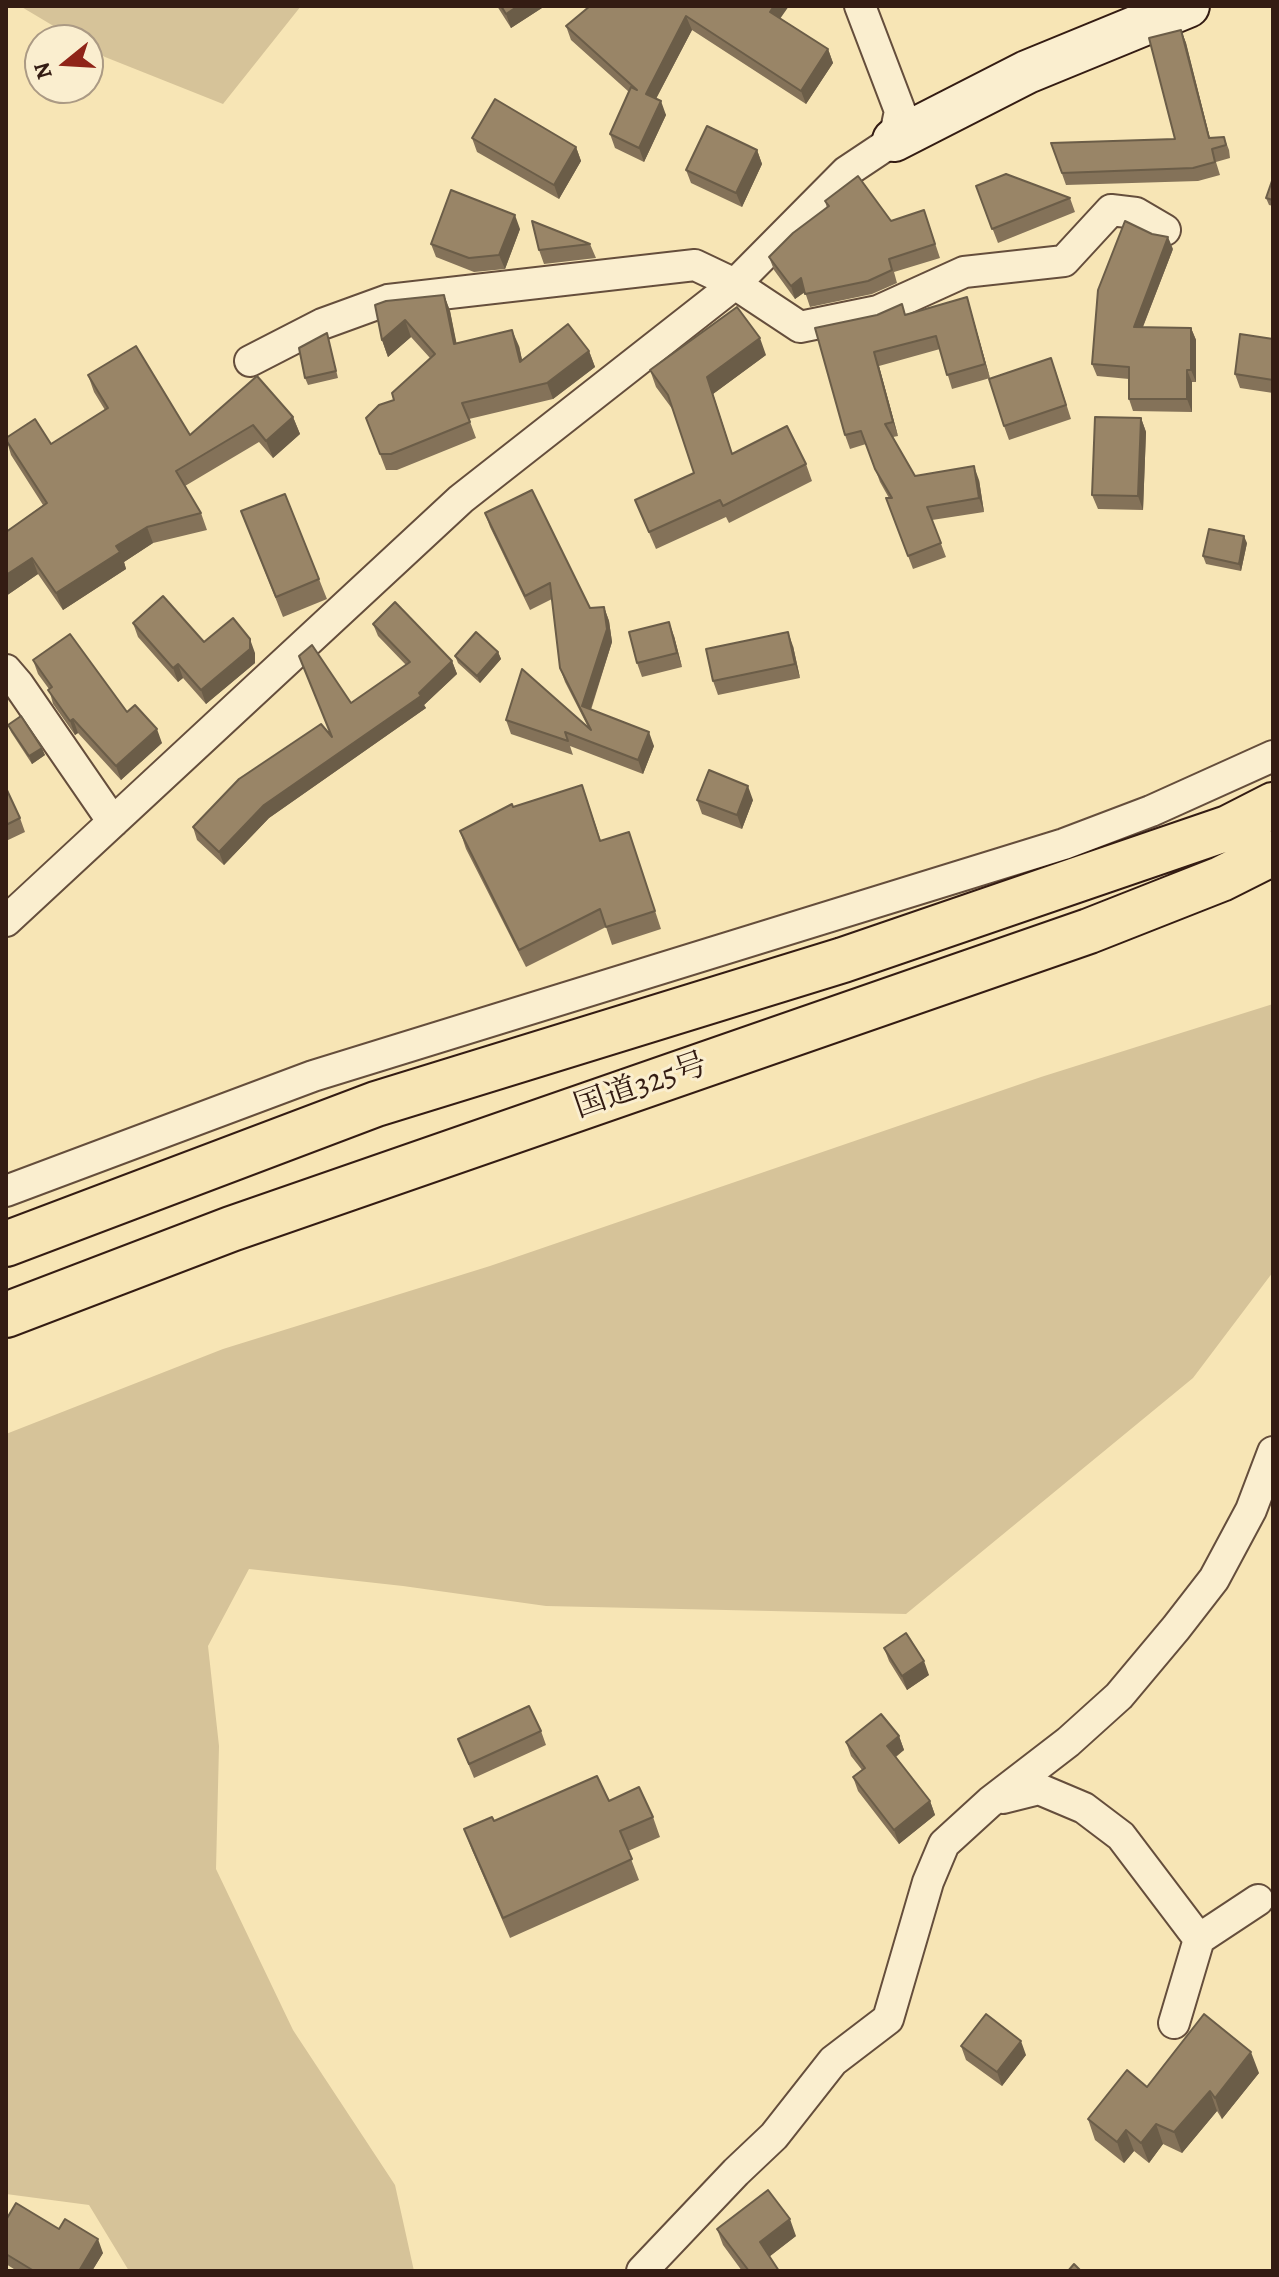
<!DOCTYPE html>
<meta charset="utf-8">
<style>
body{margin:0}
#map{position:relative;width:1279px;height:2277px;overflow:hidden;background:#f7e5b5;font-family:Alegreya,serif}
canvas{display:block}
.frame{position:absolute;inset:0;border:8px solid #341c13;pointer-events:none}
.north{position:absolute;left:24px;top:24px;width:80px;height:80px;box-sizing:border-box;background:#faeecf;border:2px solid #ab9a84;border-radius:50%;rotate:252deg;font-size:22px;font-weight:700;line-height:32px;text-align:center;color:#341c13}
.north::after{content:'';display:block;margin:auto;width:28px;height:36px;background:#8f2418;clip-path:polygon(50% 0,100% 100%,50% 72%,0 100%)}
</style>
<div id="map">
<canvas width="1279" height="2277"></canvas>
<div class="frame"></div>
<div class="north">N</div>
</div>
<script>
const g = document.querySelector('canvas').getContext('2d');
g.lineJoin = 'round';
function fill(path, color) { g.fillStyle = color; g.fill(path, 'evenodd'); }
function strokePath(path, color, width, dash) { g.strokeStyle = color; g.lineWidth = width; g.lineCap = dash ? 'butt' : 'round'; g.setLineDash(dash || []); g.stroke(path); }
function write(font, color, halo, rows, align = 'center') {
  g.font = font + ' Alegreya,"Noto Serif JP",serif'; g.lineWidth = 6; g.setLineDash([]); g.textBaseline = 'middle'; g.strokeStyle = halo; g.fillStyle = color; for (const [text, x, y, turn = 0] of rows) {
    g.save(); g.translate(x, y); g.rotate((+turn || 0) * Math.PI / 180); g.textAlign = isNaN(turn) ? turn : align; if (halo) g.strokeText(text, 0, 0); g.fillText(text, 0, 0); g.restore();
  }
}
const green = new Path2D(`
 M20 6H301L223 104 105 57 88 47V40H77Z
 M1273 1004V1272L1193 1378 906 1614 546 1606 403 1586 249 1569 208 1646 219 1746 216 1869 293 2030 395 2185 414 2271H129L89 2205 6 2194V1434L223 1349 490 1266 1041 1077Z`);
const street = new Path2D(`
 M250 361 322 324 388 300 695 265 735 284 800 327 878 311 964 272 1064 261 1111 210 1136 213 1165 230
 M6 670 18 684 113 822
 M6 921 461 499 735 284 846 172 894 140 900 111 860 6
 M6 1191 313 1076 1064 844 1151 811 1273 756
 M1003 1798 1039 1789 1084 1808 1121 1836 1199 1939
 M1174 2023 1199 1939 1258 1900
 M642 2271 736 2172 774 2136 833 2061 888 2019 928 1882 944 1844 990 1802 1068 1742 1119 1696 1176 1628 1214 1579 1251 1510 1273 1452`);
const secondary = new Path2D(`
 M894 140 1027 72 1188 6`);
const highway = new Path2D(`
 M6 1244 376 1104 843 960 1228 828 1273 805
 M6 1315 231 1229 1089 931 1221 879 1273 853`);
const wall = new Path2D(`
 M497 6H545L511 28Z
 M590 6 780 18 828 49 833 63 806 104 692 30 656 99 666 115 644 162 615 148 610 134 629 92 571 40 566 26Z
 M1181 30 1186 43 1210 138 1224 137 1229 150 1230 158 1216 162 1220 175 1198 181 1066 185 1051 143 1175 139Z
 M472 138 576 147 581 161 559 199 477 152Z
 M757 150 762 164 742 207 691 183 686 170Z
 M1273 178V206L1269 205 1266 198Z
 M976 186 1070 198 1075 212 998 243Z
 M825 201 891 221 924 210 940 258 894 272 897 283 872 294 810 307 805 292 795 299 774 270 769 257 827 208Z
 M520 229 505 269 474 272 436 257 431 244Z
 M590 244 596 258 544 264 539 250Z
 M1173 249 1143 327 1191 328 1196 340V382H1192V412L1133 411 1129 399V379L1097 376 1092 364Z
 M444 295 450 311 456 343 519 346 522 360 589 351 595 367 553 399 469 419 476 438 397 470H386L366 418 394 400 430 358 411 337 388 357 382 340 375 305Z
 M971 311 990 378 952 389 940 349 879 366 898 436 893 437 915 476 979 480 984 512 932 520 946 557 913 569 886 498H889L880 482 866 444 850 449 845 435 877 315Z
 M327 333 338 378 308 385 305 378Z
 M1273 339V393L1240 388 1235 374Z
 M766 355 713 394 732 454 806 464 812 481 729 523 726 517 656 549 635 500 694 473 673 410 656 387 650 370Z
 M1056 372 1071 419 1009 440 1004 426Z
 M88 375 190 435 293 417 300 434 273 458 259 442 185 486 201 513 207 530 153 543 124 562 126 569 63 610 38 574 6 596V532L43 505 11 455 6 438 51 444 105 410 94 392Z
 M1141 418 1146 432 1143 510 1098 509 1092 495Z
 M241 511 319 579 327 599 283 617Z
 M485 513 590 608 604 607 609 621 612 642 591 710 654 746 643 774 570 746 573 755 511 734 506 720 588 727 565 682 560 668 552 599 530 610 490 527Z
 M1247 543 1241 571 1206 564 1203 556Z
 M133 623 204 642 255 653V663L206 704 183 678 178 682 138 637Z
 M373 624 452 661 457 674 424 705 426 708 269 818 224 865 197 840 193 827 331 736 406 665 378 636Z
 M674 636 682 667 642 677 637 663Z
 M793 646 800 678 718 695 713 681Z
 M498 652 501 659 480 683 458 663 455 656Z
 M33 660 127 712 162 743 121 780 78 733 75 735 53 704 49 689 38 674Z
 M8 725 45 755 32 764 11 732Z
 M582 785 601 841 629 832 661 929 612 945 606 927 526 967 466 849 460 831 513 807Z
 M6 788 20 818 25 832 6 841Z
 M697 800H753L742 829 702 814Z
 M884 1648 929 1675 907 1690 889 1661Z
 M541 1731 546 1745 474 1778 458 1739Z
 M899 1736 904 1750 896 1757 930 1801 935 1815 899 1844 858 1791 853 1777 862 1770 851 1756 846 1742Z
 M609 1801 653 1817 660 1837 628 1851 639 1880 510 1938 472 1850 464 1829 494 1821Z
 M961 2046 1026 2055 1002 2086 966 2060Z
 M1259 2073 1222 2119 1217 2111 1182 2153 1163 2144 1149 2163 1134 2151 1124 2163 1095 2140 1088 2119 1147 2087Z
 M6 2220 59 2229 103 2253 92 2271H17L6 2264Z
 M717 2229 796 2236 769 2257 779 2271H742L723 2245Z`);
const shadedWall = new Path2D(`
 M518 6H545L511 28 506 14Z
 M774 6H789L775 26 770 12Z
 M686 16 692 30 651 108 646 94Z
 M1181 30 1186 43 1213 151 1209 138Z
 M828 49 833 63 806 104 801 91Z
 M661 101 666 115 644 162 639 148Z
 M576 147 581 161 559 199 554 185Z
 M757 150 762 164 742 207 736 193Z
 M515 215 520 229 505 269 499 255Z
 M1168 237 1173 249 1138 339 1134 327Z
 M801 278 806 291 795 299 791 286Z
 M444 295 450 311 460 360 454 344Z
 M967 297 971 311 990 378 985 364Z
 M405 320 411 337 388 357 382 340Z
 M1191 328 1196 340V382L1191 370Z
 M512 330 519 346 526 378 520 362Z
 M760 338 766 355 713 394 738 471 707 377Z
 M589 351 595 367 553 399 547 383Z
 M874 352 879 366 898 436 893 422Z
 M1187 370 1192 382V412L1187 399Z
 M293 417 300 434 273 458 266 441Z
 M1141 418 1146 432 1143 510 1138 496Z
 M974 466 979 480 984 512 979 498Z
 M147 527 153 543 124 562 126 569 63 610 56 593 116 546Z
 M1244 536 1247 543 1241 571 1239 564Z
 M32 558 38 574 6 596V575Z
 M604 607 609 621 612 642 587 720 582 706Z
 M669 622 674 636 682 667 677 653Z
 M788 632 793 646 800 678 795 664Z
 M250 639 255 653V663L206 704 201 690Z
 M498 652 501 659 480 683 477 676Z
 M452 661 457 674 424 705 426 708 269 818 224 865 219 852 264 805 419 693Z
 M178 664 183 678 178 682 173 668Z
 M73 719 78 733 75 735 70 721Z
 M157 729 162 743 121 780 116 766Z
 M649 732 654 746 643 774 638 760Z
 M42 748 45 755 32 764 29 756Z
 M748 786 753 800 742 829 737 815Z
 M924 1661 929 1675 907 1690 902 1676Z
 M899 1736 904 1750 892 1759 887 1746Z
 M930 1801 935 1815 899 1844 894 1830Z
 M1021 2041 1026 2055 1002 2086 997 2072Z
 M1251 2052 1259 2073 1222 2119 1215 2098Z
 M1210 2091 1217 2111 1182 2153 1174 2132Z
 M1156 2124 1163 2144 1149 2163 1141 2143Z
 M1126 2130 1134 2151 1124 2163 1117 2142Z
 M790 2219 796 2236 766 2259 760 2242Z
 M98 2239 103 2253 92 2271H79Z`);
const building = new Path2D(`
 M501 6H518L506 14Z
 M590 6H774L770 12 828 49 801 91 686 16 646 94 661 101 639 148 610 134 631 87 637 90 566 26Z
 M1181 30 1209 138 1224 137 1226 145 1212 149 1215 162 1193 168 1062 173 1051 143 1175 139 1149 38Z
 M495 99 576 147 554 185 472 138Z
 M707 126 757 150 736 193 686 170Z
 M1006 174 1070 198 992 229 976 186Z
 M858 176 891 221 924 210 935 244 889 259 892 270 868 281 805 294 801 278 791 286 769 257 793 233 829 206 825 201Z
 M1273 178V200L1266 198Z
 M451 190 515 215 499 255 469 258 431 244Z
 M532 221 590 244 539 250Z
 M1125 221 1152 234 1168 237 1134 327 1191 328V370H1187V399H1129V367L1092 364 1098 290Z
 M444 295 454 344 512 330 520 362 568 324 589 351 547 383 462 403 470 422 391 454H380L366 418 379 405 394 400 392 393 435 354 405 320 382 340 375 305 386 301Z
 M967 297 985 364 947 375 936 336 874 352 893 422 885 424 915 476 974 466 979 498 927 507 941 543 908 556 886 498H892L875 469 861 431 845 435 815 328 877 315 902 304 905 315Z
 M737 307 760 338 707 377 732 454 787 426 806 464 723 506 720 500 649 532 635 500 694 473 668 395 650 370Z
 M327 333 336 371 305 378 299 348Z
 M1240 334 1273 339V380L1235 374Z
 M136 346 190 435 257 376 293 417 266 441 253 425 176 471 201 513 147 527 116 546 120 552 56 593 32 558 6 575V532L47 503 6 440V438L35 419 51 444 108 408 88 375Z
 M1051 358 1066 405 1004 426 989 379Z
 M1095 417 1141 418 1138 496 1092 495Z
 M532 490 590 608 604 607 607 629 582 706 649 732 638 760 565 732 568 741 506 720 522 669 591 730 560 668 550 583 525 596 485 513Z
 M285 494 319 579 276 597 241 511Z
 M1209 529 1244 536 1239 564 1203 556Z
 M163 596 204 642 233 618 250 639V649L201 690 178 664 173 668 133 623Z
 M395 602 452 661 419 693 421 696 264 805 219 852 193 827 239 779 321 724 332 737 299 656 312 645 351 703 410 662 373 624Z
 M669 622 677 653 637 663 629 632Z
 M476 632 498 652 477 676 455 656Z
 M788 632 795 664 713 681 706 649Z
 M70 634 127 712 135 705 157 729 116 766 73 719 70 721 48 690 52 687 33 660Z
 M21 716 42 748 29 756 8 725Z
 M709 770 748 786 737 815 697 800Z
 M582 785 600 841 629 832 655 911 606 927 600 909 519 950 460 831 512 804 513 807Z
 M6 788 20 818 6 825Z
 M906 1633 924 1661 902 1676 884 1648Z
 M529 1706 541 1731 469 1764 458 1739Z
 M881 1714 899 1736 887 1746 930 1801 894 1830 853 1777 865 1768 846 1742Z
 M597 1776 609 1801 639 1787 653 1817 620 1831 632 1859 503 1918 464 1829 492 1817 494 1821Z
 M986 2014 1021 2041 997 2072 961 2046Z
 M1204 2014 1251 2052 1215 2098 1210 2091 1174 2132 1156 2124 1141 2143 1126 2130 1117 2142 1088 2119 1127 2070 1147 2087Z
 M768 2190 790 2219 760 2242 779 2271H749L717 2229Z
 M16 2203 59 2229 65 2219 98 2239 79 2271H34L6 2254V2220Z
 M1074 2264 1081 2271H1068Z`);
const streetNames = [
 ["国道325号",641,1087,-19]
];
fill(green, '#d6c399');
strokePath(street, '#654e3c', 34);
strokePath(secondary, '#341c13', 46);
strokePath(highway, '#341c13', 48);
strokePath(street, '#faeecf', 30);
strokePath(secondary, '#faeecf', 42);
strokePath(highway, '#f7e5b5', 44);
fill(wall, '#847259');
fill(shadedWall, '#6b5d48');
fill(building, '#998567');
strokePath(building, '#6b5d48', 2);
write('32px', '#341c13', '#faeecf', streetNames);
</script>
